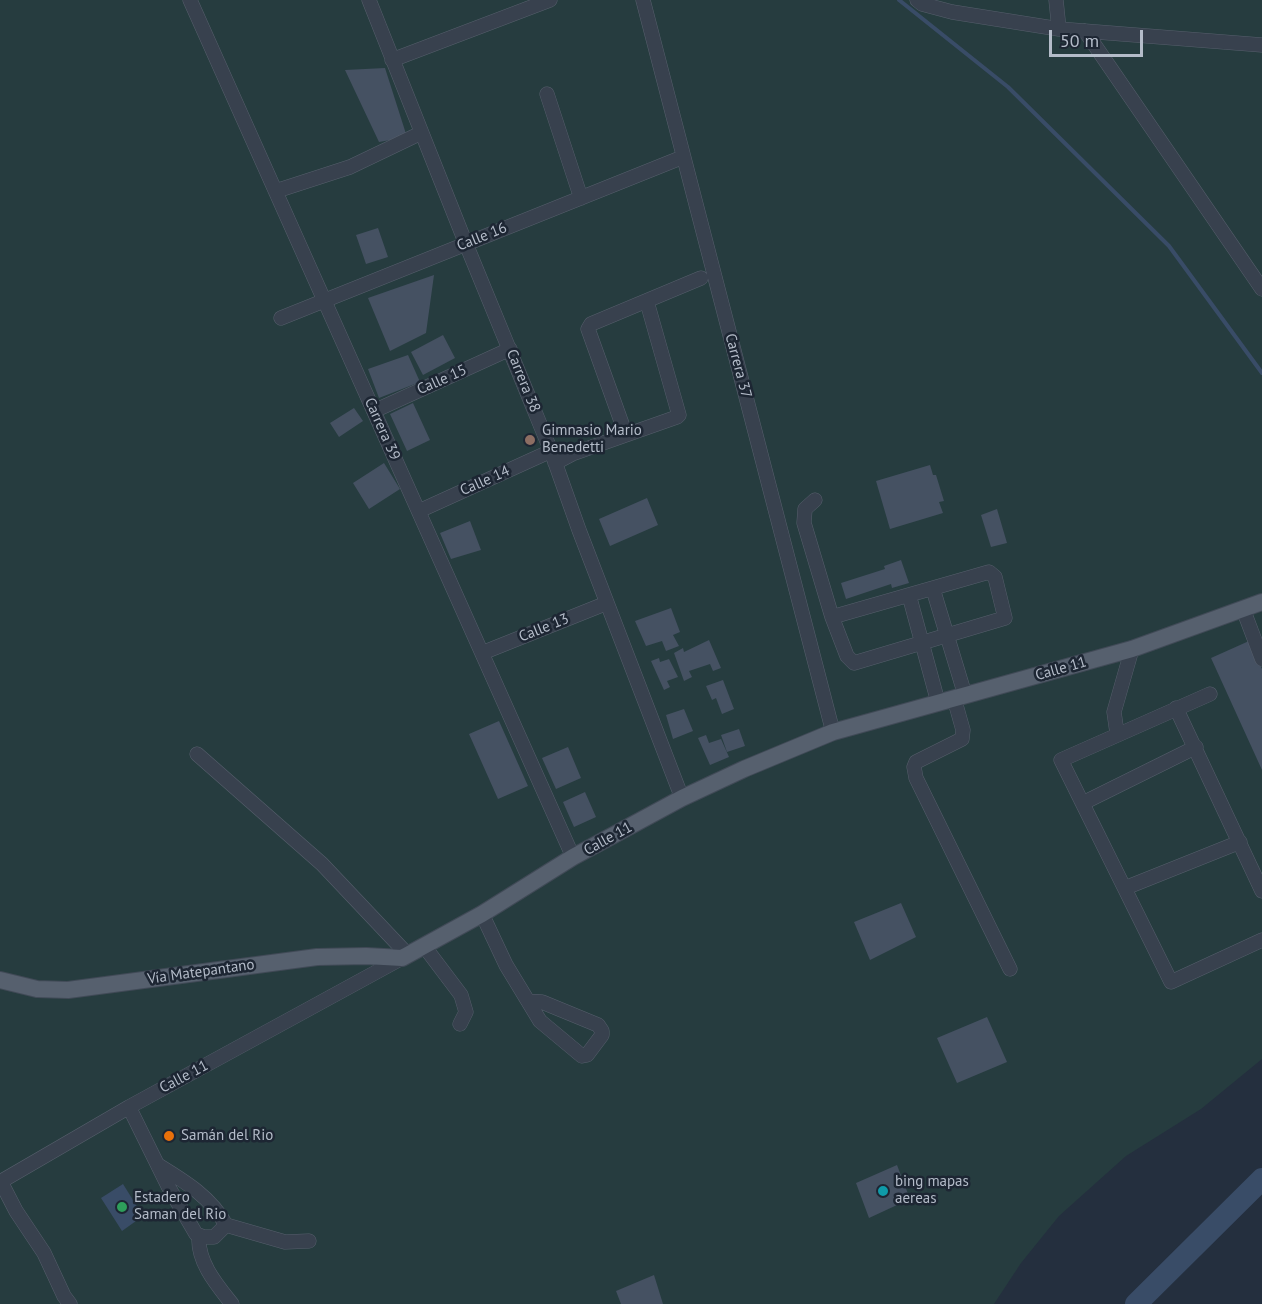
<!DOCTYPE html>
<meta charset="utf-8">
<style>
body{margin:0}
#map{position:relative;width:1262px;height:1304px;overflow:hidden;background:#242f3e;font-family:"PT Sans",sans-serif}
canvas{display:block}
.scale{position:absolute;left:1049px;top:30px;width:94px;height:27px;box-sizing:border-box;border:3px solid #b4bcc9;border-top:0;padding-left:8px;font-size:18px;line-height:21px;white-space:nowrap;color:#b4bcc9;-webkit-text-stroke:4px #1d2633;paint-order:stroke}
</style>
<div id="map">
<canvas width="1262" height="1304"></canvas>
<div class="scale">50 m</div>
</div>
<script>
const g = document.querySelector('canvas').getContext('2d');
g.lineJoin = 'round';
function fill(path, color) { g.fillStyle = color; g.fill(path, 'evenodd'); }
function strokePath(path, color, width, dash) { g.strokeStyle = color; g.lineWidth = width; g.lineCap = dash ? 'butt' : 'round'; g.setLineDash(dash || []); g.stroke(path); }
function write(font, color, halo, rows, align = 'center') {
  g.font = font + ' "PT Sans",sans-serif'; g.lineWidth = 5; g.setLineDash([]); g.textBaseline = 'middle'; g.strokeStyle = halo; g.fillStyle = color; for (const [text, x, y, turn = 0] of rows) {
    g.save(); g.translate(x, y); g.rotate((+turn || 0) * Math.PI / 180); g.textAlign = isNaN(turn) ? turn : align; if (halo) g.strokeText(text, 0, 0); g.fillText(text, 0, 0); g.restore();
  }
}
const green = new Path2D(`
 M0 0H1262V1059L1201 1109 1126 1156 1059 1216 1021 1263 994 1304H0Z`);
const water = new Path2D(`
 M123 1184 143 1216 122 1231 101 1198Z`);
const stream = new Path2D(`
 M899 0 1008 87 1169 246 1262 373`);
const river = new Path2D(`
 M1136 1304 1262 1179`);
const building = new Path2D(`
 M385 68 407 137 379 142 345 70Z
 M378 228 388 257 366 264 356 235Z
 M434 275 426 333 390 351 368 298Z
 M443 335 455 358 423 375 411 352Z
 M408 355 420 382 379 398 368 369Z
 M413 403 430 440 407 451 390 414Z
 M354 408 363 421 339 437 330 423Z
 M384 463 400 489 369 509 353 483Z
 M930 465 933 475H936L944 501 939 502 943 513 890 529 876 481Z
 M647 498 658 525 610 546 599 519Z
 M997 509 1007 543 991 547 981 515Z
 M470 521 481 550 451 559 440 533Z
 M901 560 909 583 892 588 891 584 846 599 841 583 885 569 884 566Z
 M671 608 680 632 673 635 679 646 666 651 662 641 646 646 635 621Z
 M709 640 721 668 713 671 710 664 689 671 692 677 684 681 674 653 683 648 684 652Z
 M1249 641 1262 669V770L1211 658Z
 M659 658 660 662 669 659 678 677 667 681 670 687 664 690 651 661Z
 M723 680 734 709 722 714 716 698 712 700 706 686Z
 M684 709 693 731 673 739 666 715Z
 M499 721 528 786 498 799 469 734Z
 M739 729 745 746 727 752 721 735Z
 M706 735 709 743 721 739 729 757 710 765 698 738Z
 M568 747 581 778 556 789 542 758Z
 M585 792 596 817 574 827 563 802Z
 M901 903 916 937 870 960 854 922Z
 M987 1017 1007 1062 957 1083 937 1038Z
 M897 1165 910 1199 869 1218 856 1183Z
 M654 1275 663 1304H621L616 1291Z`);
const minor = new Path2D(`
 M190 0 573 857
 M369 0 466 244 551 451 579 530 682 798
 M643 0 833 732
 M917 0 922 4 952 12 1059 29 1262 45
 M1056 0 1059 29
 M1085 31 1262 289
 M392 60 550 0
 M547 94 581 198
 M276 191 350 167 421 133
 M281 318 683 157
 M374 411 510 349
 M626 435 588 329 591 324 701 278
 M555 463 572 454 677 417 679 415 647 302
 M815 500 805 509 804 523 832 617
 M419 511 551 451
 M989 572 995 577 1005 618 854 663 847 656 832 617Z
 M933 589 965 695
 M909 595 938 702
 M1243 609 1262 659
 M482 653 607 603
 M1210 694 1061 760 1171 982 1262 940
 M954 698 963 730 962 739 916 762 914 767 916 778 1010 969
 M1176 708 1262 891
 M1117 733 1114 712 1132 649
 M197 754 322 864 408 955
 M1083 803 1196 747
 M1125 888 1240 842
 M482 914 506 965 540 1021 582 1056 587 1055 602 1035V1031L598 1025 542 1002 528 1001
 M424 946 461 995 466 1012 460 1024
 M129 1107 168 1186 196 1234 204 1237H214L226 1225
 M158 1165C184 1181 211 1197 226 1225L285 1242 309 1241
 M0 1182 129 1107 402 958
 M1 1182 16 1211 44 1253 64 1296 70 1304
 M199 1236C197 1262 217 1285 232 1304`);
const major = new Path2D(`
 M0 980 37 989 68 990 317 957 366 956 402 958 482 914 573 857 682 798 744 769 833 732 1132 649 1262 602`);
const markers = [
 [530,440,6,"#8d6e63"],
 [169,1136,6,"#e8710a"],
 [883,1191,6,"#0f9aa8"],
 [122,1207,6,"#2e9e5b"]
];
const streetNames = [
 ["Calle 16",482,237,-22],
 ["Carrera 37",738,366,75],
 ["Calle 15",442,380,-24],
 ["Carrera 38",523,381,68],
 ["Carrera 39",382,429,66],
 ["Calle 14",485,481,-24],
 ["Calle 13",544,628,-22],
 ["Calle 11",1061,669,-16],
 ["Calle 11",608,839,-29],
 ["Vía Matepantano",201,972,-8],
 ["Calle 11",184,1077,-28]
];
const poiNames = [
 ["Gimnasio Mario",542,431],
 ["Benedetti",542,448],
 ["Samán del Rio",181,1136],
 ["bing mapas",895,1182],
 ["aereas",895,1199],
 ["Estadero",134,1198],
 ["Saman del Rio",134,1215]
];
fill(green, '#263c3f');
fill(water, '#394c67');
strokePath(stream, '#394c67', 4);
strokePath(river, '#394c67', 22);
fill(building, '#455162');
strokePath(minor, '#565f6c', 15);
strokePath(major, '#414a57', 18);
strokePath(minor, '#38414e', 14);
strokePath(major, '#56606e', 16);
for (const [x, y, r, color] of markers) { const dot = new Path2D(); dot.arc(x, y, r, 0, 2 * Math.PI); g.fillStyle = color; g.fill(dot); strokePath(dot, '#1d2633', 2); }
write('15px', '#b4bcc9', '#1d2633', streetNames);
write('15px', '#b4bcc9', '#1d2633', poiNames, 'left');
</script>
